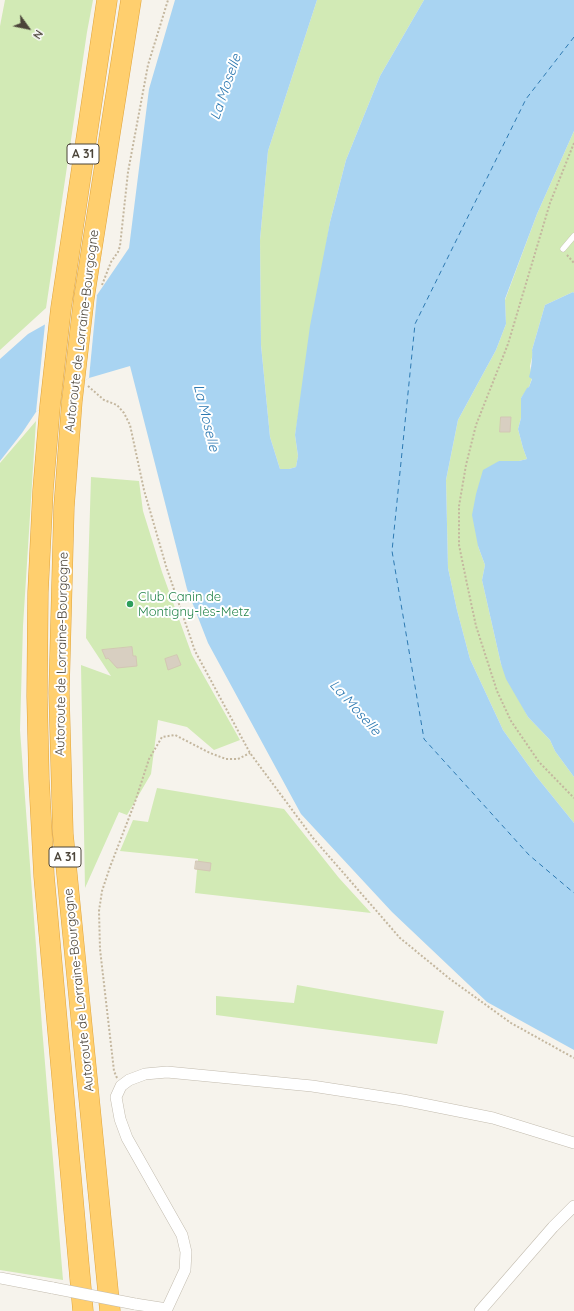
<!DOCTYPE html>
<meta charset="utf-8">
<style>
body{margin:0}
#map{position:relative;width:574px;height:1311px;overflow:hidden;background:#f6f3ec;font-family:Quicksand,sans-serif}
canvas{display:block}
.north{position:absolute;left:8px;top:8px;width:40px;height:40px;-webkit-text-stroke:3px #fff;paint-order:stroke;rotate:123deg;font-size:11px;font-weight:700;line-height:16px;text-align:center;color:#4b4439}
.north::after{content:'';display:block;margin:auto;width:14px;height:18px;background:#4b4439;clip-path:polygon(50% 0,100% 100%,50% 72%,0 100%)}
</style>
<div id="map">
<canvas width="574" height="1311"></canvas>
<div class="north">N</div>
</div>
<script>
const g = document.querySelector('canvas').getContext('2d');
g.lineJoin = 'round';
function fill(path, color) { g.fillStyle = color; g.fill(path, 'evenodd'); }
function strokePath(path, color, width, dash) { g.strokeStyle = color; g.lineWidth = width; g.lineCap = dash ? 'butt' : 'round'; g.setLineDash(dash || []); g.stroke(path); }
function write(font, color, halo, rows, align = 'center') {
  g.font = font + ' Quicksand,sans-serif'; g.lineWidth = 4; g.setLineDash([]); g.textBaseline = 'middle'; g.strokeStyle = halo; g.fillStyle = color; for (const [text, x, y, turn = 0] of rows) {
    g.save(); g.translate(x, y); g.rotate((+turn || 0) * Math.PI / 180); g.textAlign = isNaN(turn) ? turn : align; if (halo) g.strokeText(text, 0, 0); g.fillText(text, 0, 0); g.restore();
  }
}
const green = new Path2D(`
 M5 0H93L87 32 46 308 0 350V26Z
 M317 0H424L380 76 346 160 330 222 295 435 298 456 296 467 289 469H280L270 437 261 345 260 240 268 151Z
 M574 131V293L573 292 545 305 532 350 533 353 530 366 532 378 529 387 521 398V418L518 429 523 448 527 459 519 461H499L478 546 485 565 482 580 501 664 528 717 550 740 555 751 574 777V823L536 776 503 730 470 659 457 610 448 568 446 480 458 420 496 350 506 324 505 300 537 214Z
 M36 421 23 626 20 730 42 1027 63 1280 0 1270V463Z
 M91 477 139 481 143 511 162 572 192 655 240 740 214 750 187 727 158 720 151 774 127 815 119 812 85 888 81 665 111 676 86 638Z
 M157 788 284 809 339 878 371 913 195 893 198 859 120 851 133 820 148 822Z
 M297 985 444 1011 437 1044 216 1015V996L294 1003Z`);
const water = new Path2D(`
 M175 0H317L268 151 260 240 261 345 270 437 280 469H289L296 467 298 456 295 435 310 326 330 222 346 160 380 76 424 0H574V131L537 214 505 299 506 324 496 350 458 420 446 480 448 568 457 610 470 659 503 730 536 776 574 823V1050L487 1002 392 912 301 814 208 643 187 589 130 366 89 378 36 412 22 433 0 461V359L28 334 97 295 129 248 149 89Z
 M573 292 574 293V777L555 751 550 740 528 717 506 679 501 664 482 580 485 565 478 546 472 515 476 494 483 470 499 461H519L527 459 523 448 518 429 521 418V398L527 388 529 387 532 379 529 377C531 373 533 354 532 350L545 305Z`);
const pier = new Path2D(`
 M97 295 89 378 36 412 45 324Z`);
const ferry = new Path2D(`
 M574 37 526 99 415 324 392 551 424 739 529 855 574 893`);
const building = new Path2D(`
 M501 417H511L510 432H500Z
 M132 647 133 656H136L137 666 117 668 108 658 106 659 102 650Z
 M177 655 181 665 168 670 165 659Z
 M196 861 211 863 210 871 195 869Z`);
const path = new Path2D(`
 M574 143 550 203 508 344 476 425 466 465 459 506V545L467 584 476 626 497 691 511 721 539 762 574 798
 M567 255 574 263
 M102 285 111 262 118 252 120 246 128 172 148 65 168 0
 M88 386 104 400 117 405 124 413 130 425 144 490 166 566 195 651 250 753 313 838 400 938 450 979 511 1023 574 1058
 M117 1078 114 1071 100 949 99 911 102 891 110 867 135 802 149 759 162 737 175 735 210 753 226 759H238L250 753`);
const lane = new Path2D(`
 M563 249 574 236`);
const street = new Path2D(`
 M0 1278 53 1288
 M135 1304 167 1309
 M166 1311 185 1270 186 1252 182 1235 127 1138 120 1119 116 1097 121 1086 129 1080 145 1074 167 1072 312 1086 403 1100 493 1118 574 1143
 M480 1311 553 1227 574 1206`);
const highway = new Path2D(`
 M83 1311 44 876 39 779 37 696 38 592 43 490 50 406 61 308 107 0
 M110 1311 63 834 59 693 64 507 72 401 84 298 131 0`);
const streetBridge = new Path2D(`
 M53 1288 135 1304`);
const markers = [
 [130,604,4,"#2e9e5b"]
];
const shields = [
 [83,154,32],
 [65,857,32]
];
const shieldNames = [
 ["A 31",83,154],
 ["A 31",65,857]
];
const streetNames = [
 ["Autoroute de Lorraine-Bourgogne",82,331,-83],
 ["Autoroute de Lorraine-Bourgogne",62,654,-89],
 ["Autoroute de Lorraine-Bourgogne",79,990,-96]
];
const leisureNames = [
 ["Club Canin de",138,597],
 ["Montigny-lès-Metz",138,612]
];
const waterNames = [
 ["La Moselle",226,87,-71],
 ["La Moselle",206,418,76],
 ["La Moselle",355,708,48]
];
fill(green, '#d2eab5');
fill(water, '#a9d4f2');
fill(pier, '#f6f3ec');
strokePath(ferry, '#2e7ab2', 1, [5, 4]);
fill(building, '#d8cfc1');
strokePath(building, '#d3c7b4', 1);
strokePath(lane, '#c2bbae', 6);
strokePath(street, '#c2bbae', 12);
strokePath(highway, '#e0a43c', 21);
strokePath(path, '#c4b79f', 2, [2, 2]);
strokePath(lane, '#fff', 5.5);
strokePath(street, '#fff', 11);
strokePath(highway, '#ffcf6e', 20);
strokePath(streetBridge, '#c2bbae', 12, []);
strokePath(streetBridge, '#fff', 11);
for (const [x, y, r, color] of markers) { const dot = new Path2D(); dot.arc(x, y, r, 0, 2 * Math.PI); g.fillStyle = color; g.fill(dot); strokePath(dot, '#fff', 1.5); }
for (const [x, y, w] of shields) { const box = new Path2D(); box.roundRect(x - w / 2, y - 10, w, 20, 3); g.fillStyle = '#fff'; g.fill(box); strokePath(box, '#4b4439', 1); }
write('bold 12px', '#4b4439', null, shieldNames);
write('13px', '#4b4439', '#fff', streetNames);
write('13px', '#27864d', '#fff', leisureNames, 'left');
write('italic 14px', '#2e7ab2', '#fff', waterNames);
</script>
